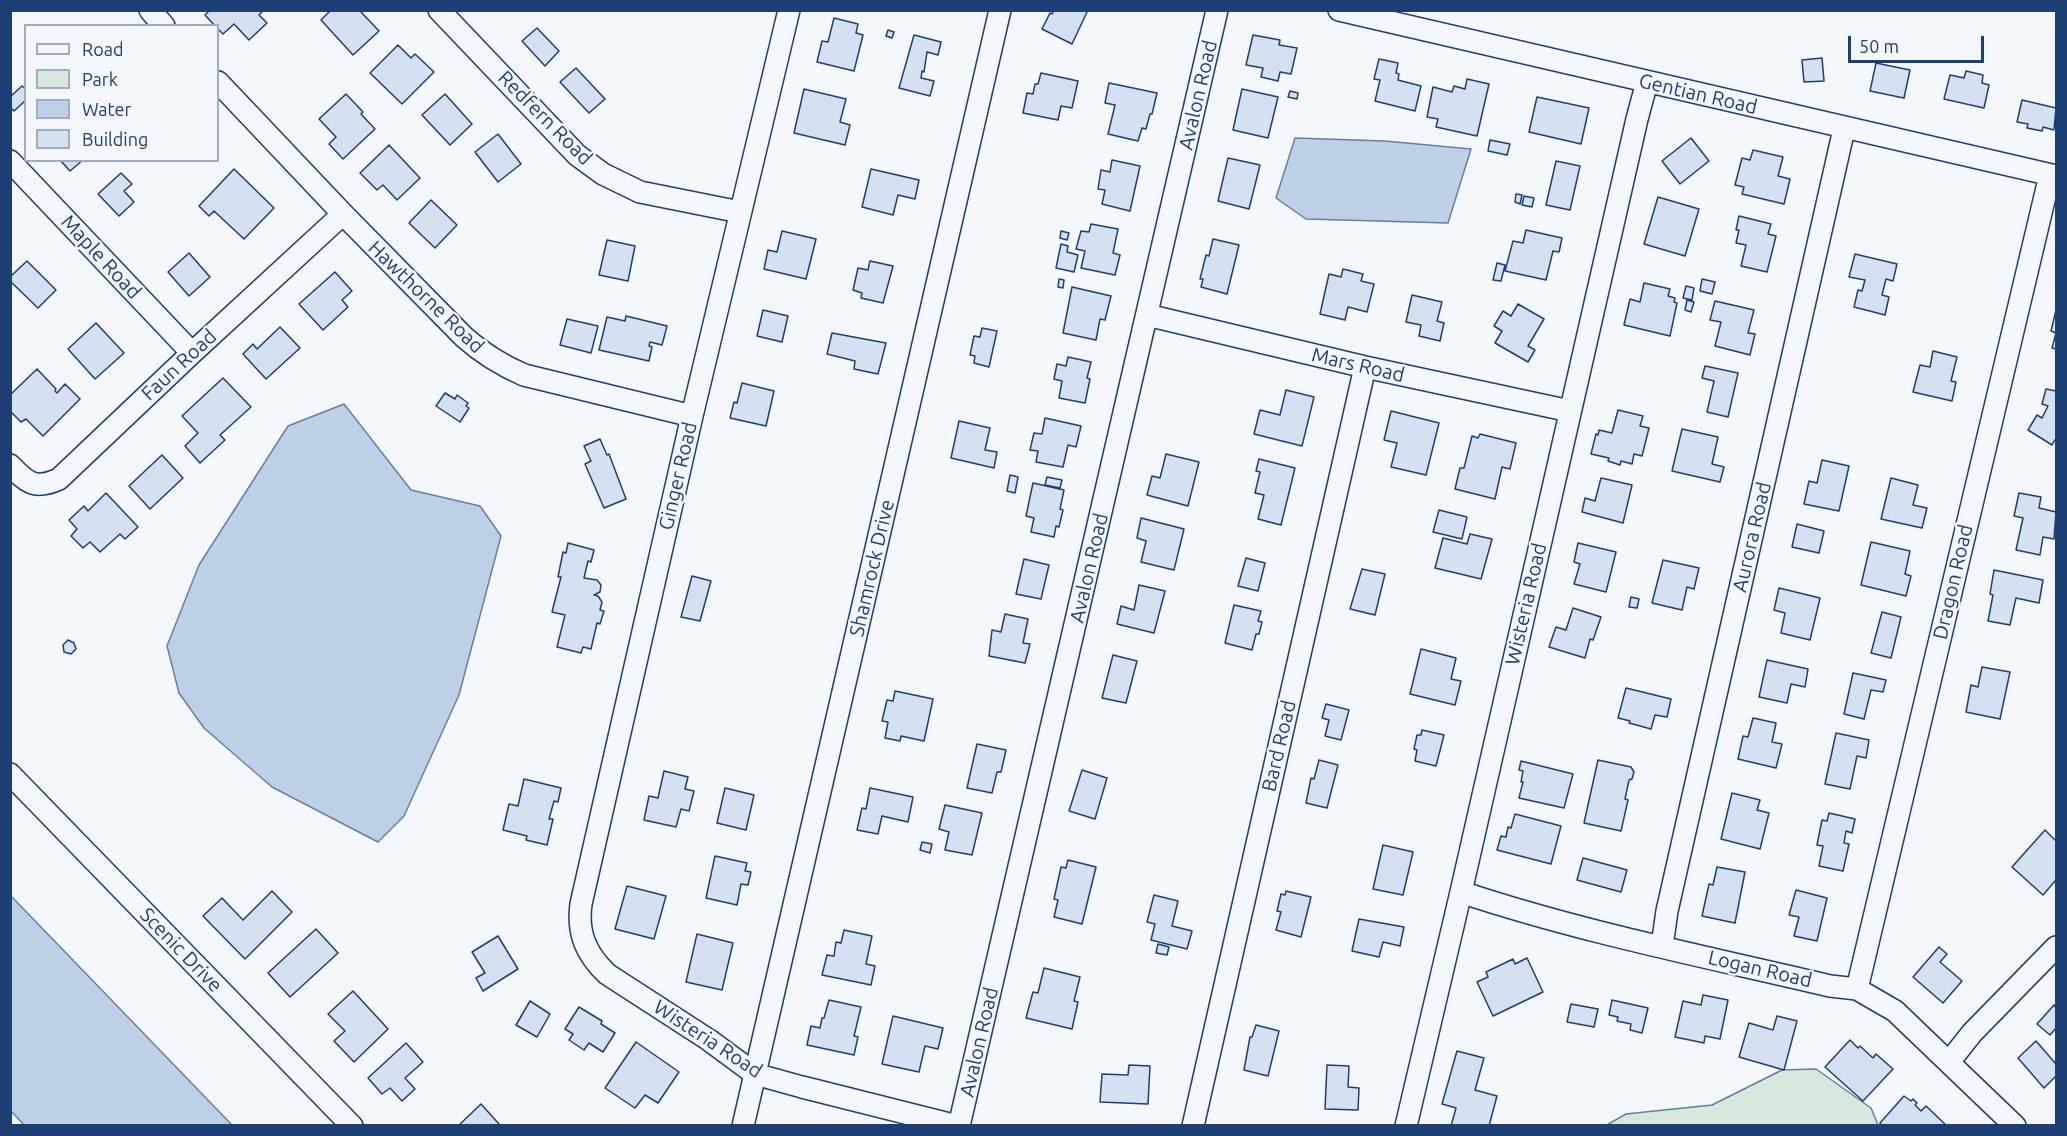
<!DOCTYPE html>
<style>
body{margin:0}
#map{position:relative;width:2067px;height:1136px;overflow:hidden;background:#f4f7fb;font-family:Ubuntu,sans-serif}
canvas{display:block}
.frame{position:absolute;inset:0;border:12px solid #1d3f73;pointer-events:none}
.legend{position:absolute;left:24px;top:24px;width:195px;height:138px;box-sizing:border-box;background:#f4f7fb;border:2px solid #9eadc5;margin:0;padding:8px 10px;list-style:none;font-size:18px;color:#1d3f73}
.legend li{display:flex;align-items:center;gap:12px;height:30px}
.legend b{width:30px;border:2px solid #9eadc5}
.scale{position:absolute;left:1848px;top:36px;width:136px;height:27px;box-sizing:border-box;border:3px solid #1d3f73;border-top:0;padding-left:8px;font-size:18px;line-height:21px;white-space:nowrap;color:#1d3f73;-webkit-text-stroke:4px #f4f7fb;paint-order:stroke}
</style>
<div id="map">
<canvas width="2067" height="1136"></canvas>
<div class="frame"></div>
<ul class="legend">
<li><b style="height:8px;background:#f4f7fb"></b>Road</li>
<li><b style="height:16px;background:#d7e8df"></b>Park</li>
<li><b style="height:16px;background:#bed0e5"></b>Water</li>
<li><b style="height:16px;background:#d5e0f0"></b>Building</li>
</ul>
<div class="scale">50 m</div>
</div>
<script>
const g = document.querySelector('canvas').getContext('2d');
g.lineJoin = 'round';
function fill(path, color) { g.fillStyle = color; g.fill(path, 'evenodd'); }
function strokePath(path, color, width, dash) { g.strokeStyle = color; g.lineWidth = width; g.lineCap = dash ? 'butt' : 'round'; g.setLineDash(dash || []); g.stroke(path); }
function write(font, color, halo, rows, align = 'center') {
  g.font = font + ' Ubuntu,sans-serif'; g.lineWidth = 4.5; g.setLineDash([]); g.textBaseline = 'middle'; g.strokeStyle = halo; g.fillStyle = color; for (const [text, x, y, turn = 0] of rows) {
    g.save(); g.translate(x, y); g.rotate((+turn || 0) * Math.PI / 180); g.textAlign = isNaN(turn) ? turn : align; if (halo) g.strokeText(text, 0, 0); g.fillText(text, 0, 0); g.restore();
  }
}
const green = new Path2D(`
 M1816 1069 1871 1108 1878 1125 1605 1126 1626 1114 1712 1105 1782 1070Z`);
const water = new Path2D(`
 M1295 138 1385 141 1471 149 1448 223 1306 219 1276 198Z
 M344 404 411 490 480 506 501 536 459 695 404 816 378 842 272 787 204 728 179 693 167 646 199 565 288 426Z
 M11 896 232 1125H24L11 1111Z`);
const building = new Path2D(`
 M210 10H264L259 15 267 23 249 40 234 24 223 34 218 29V26H215L205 15Z
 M331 10H363L361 12 379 31 353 55 321 20Z
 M1054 10H1088L1072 44 1042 29 1050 13 1052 14Z
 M834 18 858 24 856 33 863 35 854 71 817 62 822 41 828 42Z
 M537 28 559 51 545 66 522 41Z
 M888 30 894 32 892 38 886 36Z
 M914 35 941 42 938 55 927 52 924 72 922 71 921 78 934 81 930 96 899 88Z
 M1253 35 1280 40 1279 45 1297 48 1291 74 1280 72 1278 81 1261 77 1263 68 1246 65Z
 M398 45 411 58 415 54 434 72 402 104 370 73Z
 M1822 58 1824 81 1804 82 1802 60Z
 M1379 59 1398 63 1396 73 1399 74 1398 80 1421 86 1415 111 1375 101 1380 80 1374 79Z
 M1876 63 1910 70 1904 98 1870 91Z
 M576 68 605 99 589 113 560 82Z
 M1966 71 1983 75 1982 83 1989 85 1984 108 1944 99 1950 75 1964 78Z
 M1041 73 1078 81 1072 108 1061 106 1058 120 1023 113 1027 93 1033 94 1035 84H1038Z
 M1467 79 1489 84 1477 136 1436 127 1438 119 1427 117 1433 87 1452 92 1454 86 1465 89Z
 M1109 83 1157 93 1152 114H1150L1146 129 1142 128 1138 141 1108 134 1115 105 1105 103Z
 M22 86 26 89V100L14 111 10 107V97Z
 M804 89 846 99 840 122 850 125 845 145 794 133Z
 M1242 89 1278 97 1268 138 1233 130Z
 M1290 91 1298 93 1297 99 1288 97Z
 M346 94 363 112 361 114 375 129 343 159 329 144 336 137 319 119Z
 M445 94 472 124 450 145 422 115Z
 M1537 97 1589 108 1581 144 1529 132Z
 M2022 100 2056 108 2054 130 2043 127 2042 131 2027 128 2028 124 2017 122Z
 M498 134 521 164 498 182 475 152Z
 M1691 138 1709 161 1680 184 1662 161Z
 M1490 140 1510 144 1507 155 1488 151Z
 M389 145 420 178 397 200 383 185 377 190 360 173Z
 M1753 150 1783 157 1778 176 1790 179 1784 204 1742 194 1744 187 1735 185 1742 158 1750 160Z
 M1228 158 1260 165 1249 209 1218 201Z
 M60 160H83L70 171Z
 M1112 160 1140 166 1130 211 1102 204 1105 190 1098 189 1101 170 1110 172Z
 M1556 161 1580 166 1570 210 1546 205Z
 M234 169 274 208 244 239 214 211 209 216 199 206Z
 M871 169 919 180 915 199 898 195 893 215 862 207Z
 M121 173 132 184 124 191 134 202 119 216 98 194Z
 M1516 194 1522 195 1520 204 1515 202Z
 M1524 196 1534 198 1532 207 1522 205Z
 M1658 197 1699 209 1685 256 1644 244Z
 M431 200 457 225 435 248 409 223Z
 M1739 216 1771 224 1768 234 1776 236 1767 272 1741 266 1746 245 1736 243 1739 230H1736Z
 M1091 224 1118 229 1113 253 1120 255 1115 275 1081 268 1085 251 1076 249 1081 231 1089 232Z
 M1526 230 1562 238 1559 252 1553 251 1546 280 1505 271 1513 241 1523 243Z
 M782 231 816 239 806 279 764 269 768 250 777 252Z
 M1061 231 1069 233 1067 240 1060 238Z
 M1213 239 1239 245 1227 294 1201 287 1203 279H1200L1206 255 1209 256Z
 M607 240 635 246 628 281 599 275Z
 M1061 244 1068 246 1067 252 1078 255 1074 272 1056 268Z
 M189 253 210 277 189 296 168 272Z
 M1855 254 1897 264 1893 281 1886 279 1882 295 1889 297 1885 315 1854 307 1858 290 1862 291 1865 280 1849 277Z
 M27 261 56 290 38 308 10 281V277Z
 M870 261 893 266 883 303 861 298 862 293 853 290 858 268 868 270Z
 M1497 263 1505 265 1501 281 1493 280Z
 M1343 269 1363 274 1361 281 1374 284 1367 312 1348 307 1345 320 1320 314 1329 274 1341 277Z
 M335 272 352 291 342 300 348 307 323 330 299 304Z
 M1059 279 1064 280 1063 288 1058 287Z
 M1702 279 1715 282 1712 294 1700 291Z
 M1644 283 1670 289 1668 296 1675 298 1674 302 1677 303 1670 336 1624 325 1630 299 1640 302Z
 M1686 286 1694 288 1692 300 1683 298Z
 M1072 287 1111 296 1105 320 1100 319 1096 340 1063 333Z
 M1412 295 1442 302 1437 321 1444 323 1440 341 1419 336 1421 325 1406 322Z
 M1687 300 1694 302 1691 312 1685 310Z
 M1715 301 1754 310 1748 333 1755 334 1750 355 1715 346 1721 322 1710 320Z
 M1518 304 1544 319 1528 346 1535 350 1528 362 1495 343 1502 331 1494 326 1503 311 1511 316Z
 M763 310 788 316 782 342 757 336Z
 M2056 310V349L2052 348 2056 333 2051 331Z
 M626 316 667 326 662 345 650 342 649 346 652 347 649 361 599 350 607 317 625 321Z
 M567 319 598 326 591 353 560 345Z
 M96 323 124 353 95 379 68 349Z
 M280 327 300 348 266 379 243 354 253 344 257 349Z
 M982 328 997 331 989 367 974 363 975 356 970 355 974 336 980 337Z
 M832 333 886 343 878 374 854 369 855 361 827 354Z
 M1933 351 1957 357 1951 381 1956 382 1952 401 1913 392 1920 365 1930 367Z
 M1068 357 1091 362 1087 378 1090 379 1085 403 1059 398 1062 381 1054 379 1057 364 1066 366Z
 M1705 366 1738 373 1728 417 1707 412 1714 381 1702 378Z
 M37 369 56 389 55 391 57 393 65 384 80 399 43 436 26 419 21 422 10 411V395Z
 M223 378 251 407 220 435 225 440 200 463 185 446 198 433 182 416Z
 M742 383 774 391 766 426 730 418 734 402 737 403Z
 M2046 389 2056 391V438L2052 445 2028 430 2037 415 2042 418 2048 406 2042 404Z
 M1286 390 1314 397 1302 446 1254 434 1260 410 1280 415Z
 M445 393 455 399 457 395 468 403 466 406 469 408 460 422 436 406Z
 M1618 410 1643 416 1640 426 1649 428 1642 456 1634 454 1632 464 1621 461 1620 465 1608 461 1609 458 1591 454 1596 434 1598 435 1599 430 1612 433Z
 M1391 411 1439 423 1426 475 1391 467 1397 443 1384 440Z
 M1045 418 1081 426 1076 447 1068 445 1063 467 1036 462 1038 451 1030 450 1034 433 1042 434Z
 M959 421 990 428 985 450 997 452 994 468 951 458Z
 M1682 429 1718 437 1712 464 1724 467 1720 482 1672 471Z
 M1480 434 1516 443 1510 469 1502 467 1495 499 1455 489 1460 468H1464L1472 436 1478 438Z
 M600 439 607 455 609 454 626 499 604 508 585 464 591 461 584 446Z
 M1166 454 1199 462 1188 506 1147 495 1152 476 1160 478Z
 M162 455 183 478 150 509 129 486Z
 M1259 459 1295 468 1281 525 1258 519 1264 495 1255 493 1260 472 1256 471Z
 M1822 460 1849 466 1839 511 1804 504 1809 481 1817 483Z
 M1010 475 1018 477 1015 493 1007 491Z
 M1047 477 1062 480 1060 488 1045 485Z
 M1601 478 1632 485 1623 523 1582 512 1585 498 1595 501Z
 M1891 478 1918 485 1913 505 1927 508 1922 528 1881 519Z
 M1033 483 1064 490 1060 509 1063 510 1059 527 1056 526 1054 537 1031 532 1034 518 1026 516Z
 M106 493 138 527 125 539 120 534 100 552 90 542 83 548 71 536 77 529 69 520 84 506 88 511Z
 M2019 493 2041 497 2039 508 2056 512 2054 539 2043 537 2040 555 2016 550 2023 518 2014 516Z
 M1439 510 1467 517 1462 539 1433 532Z
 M1141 518 1184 529 1174 570 1141 562 1146 541 1137 538Z
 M1797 524 1824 531 1819 553 1792 547Z
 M1470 534 1492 539 1481 579 1435 568 1443 538 1467 544Z
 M1871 542 1910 551 1905 574 1911 576 1906 596 1861 585Z
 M568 543 594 550 591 562 588 561 584 578 597 580 601 585 600 592 594 595 598 596 602 602 600 610 604 611 600 624 597 623 591 649 583 647 581 653 557 647 565 615 552 612 561 577H558L563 552 566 553Z
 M1578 543 1616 552 1606 592 1574 584 1580 564 1574 562Z
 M1246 558 1265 563 1258 591 1238 586Z
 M1024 559 1049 565 1041 599 1016 594Z
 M1663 560 1699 568 1694 589 1687 587 1682 610 1652 603Z
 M1362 569 1385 574 1375 615 1350 609Z
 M1994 570 2043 580 2039 603 2016 598 2010 625 1988 621 1993 595 1990 594Z
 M692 576 711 581 700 621 681 617Z
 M1139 585 1165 591 1154 633 1117 624 1121 606 1134 610Z
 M1779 588 1820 598 1810 640 1781 633 1785 613 1774 610Z
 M1631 597 1639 599 1637 608 1629 607Z
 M1234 605 1261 611 1258 621 1262 622 1259 634H1256L1252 650 1225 643Z
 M1573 608 1601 617 1593 640 1590 639 1585 658 1549 647 1556 627 1566 630Z
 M1882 612 1901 617 1891 658 1871 653Z
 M1005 614 1028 619 1023 643 1030 644 1025 663 989 656 992 630 1001 632Z
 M68 640 74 643 76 649 71 654 64 652 63 645Z
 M1421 649 1456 658 1451 679 1461 681 1455 705 1410 694Z
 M1113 655 1137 661 1126 703 1102 698Z
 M1767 660 1808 669 1805 687 1791 684 1787 703 1759 697Z
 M1982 667 2010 672 2000 719 1966 712 1971 685 1978 687Z
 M1853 673 1886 680 1883 692 1871 690 1864 719 1844 714Z
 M1626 688 1671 699 1667 717 1655 715 1651 729 1629 723 1630 721 1618 718Z
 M895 691 933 699 924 741 901 736 900 741 885 738 888 722 882 721 887 700 893 701Z
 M1326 704 1349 710 1341 740 1325 736 1329 720 1322 718Z
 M1753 718 1776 723 1772 742 1782 744 1776 768 1738 759 1743 736 1748 737Z
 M1422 730 1444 735 1436 766 1415 761 1417 750 1414 749 1417 735H1421Z
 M1836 733 1869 740 1866 758 1857 756 1850 789 1825 784Z
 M977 744 1006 750 1001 772H997L992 793 967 788Z
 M1319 760 1338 765 1327 808 1306 803 1311 778 1314 779Z
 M1598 760 1631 767 1634 772 1632 779 1629 780 1625 799 1628 800 1621 831 1584 823Z
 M1521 761 1573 774 1564 808 1519 798 1523 782H1521L1523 771 1519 770Z
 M1082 770 1107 778 1095 819 1069 811Z
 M664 771 688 777 685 789 694 791 689 811 681 809 676 827 644 820 649 796 658 798Z
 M524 779 561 788 558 802 554 801 549 819H553L547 845 526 840 527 836 503 830 509 804 518 806Z
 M725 788 754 795 746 830 717 823Z
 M870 788 913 797 908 822 882 816 878 834 857 830 862 808 866 809Z
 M1732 793 1760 800 1757 810 1769 813 1760 849 1721 839Z
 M945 805 982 813 972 855 945 850 949 832 939 829Z
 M1829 813 1855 819 1852 833 1846 831 1844 843 1849 844 1843 871 1819 866 1823 846 1817 845 1822 820 1827 821Z
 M1515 814 1561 826 1551 864 1497 850 1501 836 1506 837 1508 827 1511 828Z
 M2045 830 2056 841V880L2043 895 2012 867Z
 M922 842 932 844 930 853 920 850Z
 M1383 845 1413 852 1403 895 1373 889Z
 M715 856 747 863 745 871 751 872 748 885 741 884 737 905 706 898Z
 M1583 858 1627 870 1621 892 1577 880Z
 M1068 860 1096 867 1082 924 1054 917 1058 900 1054 899 1061 867 1066 868Z
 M1717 867 1745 872 1735 923 1702 916 1709 884 1713 885Z
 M627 886 666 896 654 939 615 929Z
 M1796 890 1827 898 1817 941 1794 936 1799 917 1789 915Z
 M272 891 292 912 245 959 203 916 222 898 243 920Z
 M1286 891 1311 897 1301 937 1276 930 1281 912 1277 911 1281 894 1285 895Z
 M1154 895 1178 901 1172 926 1192 931 1187 949 1151 940 1155 924 1147 922Z
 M1359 919 1404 927 1400 946 1383 942 1379 957 1352 951Z
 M316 929 338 953 290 997 268 973Z
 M844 930 872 936 866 964 875 966 871 985 822 975 827 955 834 956 836 942 841 943Z
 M697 934 733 943 722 990 686 982Z
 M498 936 518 969 483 991 476 978 485 973 472 952Z
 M1158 944 1169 947 1167 955 1156 953Z
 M1939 947 1947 954 1940 962 1962 981 1943 1003 1913 977Z
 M1527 958 1543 992 1493 1016 1477 982 1488 977 1486 972 1513 959 1515 964Z
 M1044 968 1080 977 1074 1001 1078 1002 1072 1029 1026 1018 1033 992 1038 993Z
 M353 991 388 1029 354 1062 334 1041 345 1031 328 1014Z
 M1703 995 1728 1000 1720 1039 1705 1036 1704 1043 1675 1037 1683 1001 1701 1005Z
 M829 1000 861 1007 854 1036 858 1037 854 1055 807 1045 811 1026 820 1028 822 1018H824Z
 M1612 1000 1648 1008 1642 1033 1630 1030 1631 1024 1617 1021 1618 1017 1609 1015Z
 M530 1001 550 1014 537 1037 516 1025Z
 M1571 1004 1598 1009 1594 1027 1567 1022Z
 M2054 1005 2056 1008V1028L2050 1035 2037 1024Z
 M579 1007 602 1021 601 1024 615 1033 603 1052 589 1043 584 1050 569 1040 573 1034 565 1029Z
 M893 1016 943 1028 938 1049 925 1046 919 1072 882 1064Z
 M1777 1016 1797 1021 1784 1070 1739 1057 1749 1023 1773 1030Z
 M1256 1025 1279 1031 1268 1076 1244 1070 1250 1037H1252Z
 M1850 1040 1858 1048 1860 1046 1873 1058 1876 1054 1893 1069 1863 1101 1825 1067Z
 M2036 1041 2056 1064V1076L2044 1088 2018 1058Z
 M636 1042 679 1072 658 1103 645 1095 635 1108 605 1088Z
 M406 1043 423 1062 405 1078 415 1089 402 1101 390 1088 382 1094 368 1078Z
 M1457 1051 1484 1058 1475 1090 1497 1096 1489 1126H1451L1456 1108 1442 1104Z
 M1129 1065 1150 1066 1148 1104 1100 1102 1102 1074 1128 1075Z
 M1327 1065 1349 1066 1348 1087 1359 1088 1358 1110 1325 1109Z
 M1904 1096 1911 1101 1913 1099 1917 1103 1915 1105 1921 1111 1926 1106 1947 1126H1882L1880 1123Z
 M481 1104 499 1124 497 1126H458Z`);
const minor = new Path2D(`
 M150 10 164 26
 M439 10 577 155 603 174 640 192 740 212
 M789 10 692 416 581 904C577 933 586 954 607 974L709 1040 755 1074 802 1087 957 1126
 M1339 10 2056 176
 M218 82 343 214 464 337C483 354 501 365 524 375L692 416
 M10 161 192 353
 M1147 315 1365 367 1570 411
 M10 465C27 483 35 490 59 479L192 353 343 214
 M10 774 352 1126
 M1461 892C1581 932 1707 957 1830 986L1857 989 1895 1011 2015 1126
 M1662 946 1667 911 1844 129
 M1857 989 2050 175
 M1949 1062 1972 1033 2056 947
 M743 1126 1000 10
 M959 1126 1217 10
 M1193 1126 1365 367
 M1406 1126 1461 892 1637 119 1647 82`);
const streetNames = [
 ["Gentian Road",1698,94,13],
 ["Avalon Road",1198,95,-77],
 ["Redfern Road",545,118,45],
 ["Maple Road",101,257,47],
 ["Hawthorne Road",426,297,44],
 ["Faun Road",179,365,-43],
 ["Mars Road",1358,365,13],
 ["Ginger Road",678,476,-77],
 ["Aurora Road",1752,537,-77],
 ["Shamrock Drive",872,568,-77],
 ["Avalon Road",1089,568,-77],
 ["Dragon Road",1953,582,-77],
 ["Wisteria Road",1526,604,-77],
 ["Bard Road",1279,746,-77],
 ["Scenic Drive",181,950,46],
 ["Logan Road",1760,969,13],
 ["Wisteria Road",708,1039,33],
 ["Avalon Road",979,1042,-77]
];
fill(green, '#d7e8df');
strokePath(green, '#687fa3', 1.5);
fill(water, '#bed0e5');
strokePath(water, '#687fa3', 1.5);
fill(building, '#d5e0f0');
strokePath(building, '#1d3f73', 1.5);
strokePath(minor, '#1d3f73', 24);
strokePath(minor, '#f4f7fb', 21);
write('20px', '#1d3f73', '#f4f7fb', streetNames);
</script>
